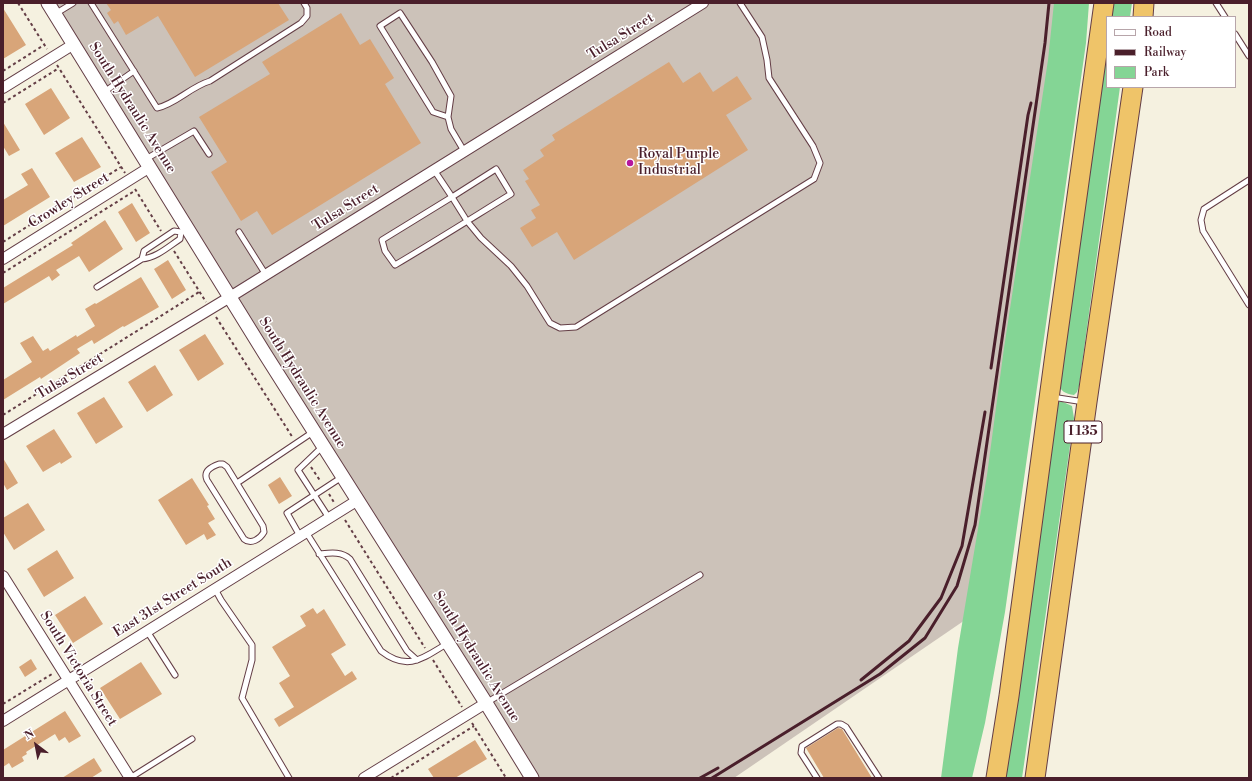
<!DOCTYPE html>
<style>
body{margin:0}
#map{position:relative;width:1252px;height:781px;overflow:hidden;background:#f5f1e0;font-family:"Libre Bodoni",serif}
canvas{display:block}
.frame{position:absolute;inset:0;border:4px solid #4a1f2b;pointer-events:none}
.legend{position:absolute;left:1106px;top:16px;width:130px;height:72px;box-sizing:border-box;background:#fff;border:1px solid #b7a5aa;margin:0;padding:5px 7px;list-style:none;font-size:12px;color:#4a1f2b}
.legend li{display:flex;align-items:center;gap:8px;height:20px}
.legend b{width:20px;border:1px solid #b7a5aa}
.north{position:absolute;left:16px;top:725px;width:40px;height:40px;-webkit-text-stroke:3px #fff;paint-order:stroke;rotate:328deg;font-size:11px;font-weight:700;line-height:16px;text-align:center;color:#4a1f2b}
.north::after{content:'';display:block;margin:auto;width:14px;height:18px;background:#4a1f2b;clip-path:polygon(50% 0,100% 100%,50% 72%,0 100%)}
</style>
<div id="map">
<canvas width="1252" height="781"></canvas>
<div class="frame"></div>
<ul class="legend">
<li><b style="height:5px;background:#fff"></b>Road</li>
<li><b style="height:5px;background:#4a1f2b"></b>Railway</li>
<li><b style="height:11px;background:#84d595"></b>Park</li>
</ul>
<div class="north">N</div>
</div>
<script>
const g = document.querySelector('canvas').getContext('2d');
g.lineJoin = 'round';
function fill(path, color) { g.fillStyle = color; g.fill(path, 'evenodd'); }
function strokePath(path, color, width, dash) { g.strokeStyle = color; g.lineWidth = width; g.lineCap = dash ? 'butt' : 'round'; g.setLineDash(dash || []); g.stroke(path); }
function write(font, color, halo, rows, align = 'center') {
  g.font = font + ' "Libre Bodoni",serif'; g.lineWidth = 3; g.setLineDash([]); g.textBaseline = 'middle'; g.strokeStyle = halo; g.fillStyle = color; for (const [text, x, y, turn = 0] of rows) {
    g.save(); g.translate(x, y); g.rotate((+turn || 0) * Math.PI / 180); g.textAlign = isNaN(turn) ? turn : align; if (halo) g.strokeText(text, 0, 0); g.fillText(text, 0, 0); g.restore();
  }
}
const industrial = new Path2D(`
 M47 3H1074L968 618 734 778H531Z`);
const green = new Path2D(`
 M1054 3H1089L1086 43 1005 612 985 723 972 778H941L958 648 987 475 1004 348 1048 60Z
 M1112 3H1132L1130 17H1110Z
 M1107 43V87H1120L1079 386 1077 392 1074 395C1065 394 1061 391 1057 383Z
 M1059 402H1063L1072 406 1074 418 1022 778H1001L1056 404Z`);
const building = new Path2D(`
 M106 3H278L289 20 195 77 158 16 126 35 118 21 114 24 107 13 111 10Z
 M3 8 26 45 3 59Z
 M341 13 360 45 370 39 394 78 385 84 421 143 272 235 257 211 241 221 211 172 227 162 199 117 270 74 262 62Z
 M669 62 683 83 700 72 713 92 737 76 752 99 726 115 748 150 574 260 557 232 532 247 520 228 536 218 531 210 540 205 525 181 529 179 523 170 544 156 540 150 555 140 552 135Z
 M51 88 70 118 44 135 25 104Z
 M3 122 20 150 9 156 3 146Z
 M82 137 101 167 74 182 55 153Z
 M32 168 50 197 3 226V200L28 185 21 174Z
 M132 203 150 233 136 242 118 212Z
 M105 220 123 249 89 272 79 256 56 270 60 275 52 281 49 276 3 304V288L73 245 71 243Z
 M168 260 186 290 172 299 154 269Z
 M141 277 159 307 124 327 123 326 94 344 92 340 77 349 80 353 41 379 40 377 3 400V380L32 362 20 343 33 336 43 351 48 348 50 351 76 335 77 337 95 326 85 309 95 303 96 304Z
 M205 334 224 364 198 381 179 350Z
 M155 365 173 395 147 412 128 382Z
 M104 397 123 427 96 444 77 413Z
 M54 429 72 457 61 464 60 462 43 472 26 446Z
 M3 458 18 483 7 490 3 483Z
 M280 477 292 496 279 504 268 485Z
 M192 478 209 505 207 506 215 519 208 523 216 535 207 540 204 534 186 545 158 500Z
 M28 503 45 530 14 550 3 532V518Z
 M57 550 74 578 44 597 27 569Z
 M85 596 103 624 73 643 55 615Z
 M313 608 317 614 324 609 346 645 331 654 345 676 352 671 357 679 279 727 274 719 294 707 279 683 290 676 272 647 306 626 300 616Z
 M31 659 37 669 25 677 19 667Z
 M141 662 162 694 120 719 100 688Z
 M65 711 81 736 69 743 65 737 59 741 55 734 26 752 27 754 22 757 24 761 12 768 9 763 3 767V750Z
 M838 728 842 729 872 778H824L806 748Z
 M475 740 487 759 455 778H434L428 769Z
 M94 758 102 771 91 778H62Z`);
const path = new Path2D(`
 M18 3 47 49
 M57 65 125 173
 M3 71 44 45
 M3 103 59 68
 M135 189 161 231
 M3 242 121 167
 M174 251 206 302
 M3 273 136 190
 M216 317 293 438
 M3 415 199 292
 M311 467 321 482
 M329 494 335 504
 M345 520 425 648
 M433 660 462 707
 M3 704 52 674
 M472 723 506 778
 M391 778 474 726`);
const service = new Path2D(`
 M91 3 157 108C176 104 190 87 210 81L301 23 307 16V8L304 3
 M1216 3 1225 17
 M400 13 432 62 451 96 448 117 433 112 380 26Z
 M55 14 73 3
 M1235 34 1249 56
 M104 92 134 71
 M448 117 451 129 464 151
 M146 159 194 131 209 154
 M434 170 452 197 382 240 385 251 395 265C434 242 472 218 511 194L496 169 452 197 467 221 481 238 511 266 527 286 550 323 560 328 576 327 814 179 820 163 813 146 769 78 767 60 762 37 740 3
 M1249 180 1204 209 1201 220 1203 231 1249 305
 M239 232 266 275
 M142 259 144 251 174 231 181 232 184 231
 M97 287 142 259C156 258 168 247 180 239L181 232
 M1052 397 1084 402
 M323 446 298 470 329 518
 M219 464H223L227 467 263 526 264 532C260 539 251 545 244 539L207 480C203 471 211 467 219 464Z
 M237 483 313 432
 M306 532 381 651C408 672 423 658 448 643
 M300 536 287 513 342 477
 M319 554C330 553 341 551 350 559L407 651 417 660
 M215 589 221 600 252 645V660L242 698 289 778
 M147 631 175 675
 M486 703 700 575
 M130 778 192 739
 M817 778 801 753 802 746 837 724H841L846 727 879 778`);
const minor = new Path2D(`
 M3 88 74 44
 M3 259 150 167
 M3 434 230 297 703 3
 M3 576 130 778
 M3 721 358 500
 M364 778 486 703`);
const tertiary = new Path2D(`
 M48 3 265 354 486 703 532 778`);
const motorway = new Path2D(`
 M1143 17 1144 3
 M996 778 1009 696 1055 354 1104 3
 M1035 778 1087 402 1133 87`);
const rail = new Path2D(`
 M991 368 1028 115 1031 103
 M861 680 909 641 941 598 962 546 985 412
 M700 778 718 768
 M712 778 880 674 925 638 957 586 975 525 1045 43 1049 3`);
const markers = [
 [630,163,4,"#b5179e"]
];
const shields = [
 [1083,432,38]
];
const shieldNames = [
 ["I 135",1083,432]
];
const streetNames = [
 ["Tulsa Street",621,37,-32],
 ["South Hydraulic Avenue",132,108,58],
 ["Crowley Street",69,201,-32],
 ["Tulsa Street",346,208,-32],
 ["Tulsa Street",70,377,-31],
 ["South Hydraulic Avenue",302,383,58],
 ["East 31st Street South",173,598,-32],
 ["South Hydraulic Avenue",476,657,58],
 ["South Victoria Street",78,669,58]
];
const poiNames = [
 ["Royal Purple",638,155],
 ["Industrial",638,171]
];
fill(industrial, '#ccc2b9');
fill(green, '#84d595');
fill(building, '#d8a579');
strokePath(service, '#643e46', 7);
strokePath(minor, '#643e46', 12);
strokePath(tertiary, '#643e46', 15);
strokePath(motorway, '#643e46', 21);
strokePath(path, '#643e46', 2, [3, 3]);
strokePath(service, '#fff', 5);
strokePath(minor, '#fff', 10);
strokePath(tertiary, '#fff', 13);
strokePath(motorway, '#efc469', 19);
strokePath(rail, '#4a1f2b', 3);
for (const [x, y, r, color] of markers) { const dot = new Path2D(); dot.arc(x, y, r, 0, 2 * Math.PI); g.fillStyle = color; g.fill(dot); strokePath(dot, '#fff', 1.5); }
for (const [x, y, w] of shields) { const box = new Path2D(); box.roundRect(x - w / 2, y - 11, w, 22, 3); g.fillStyle = '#fff'; g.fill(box); strokePath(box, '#4a1f2b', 1); }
write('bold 13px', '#4a1f2b', null, shieldNames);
write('14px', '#4a1f2b', '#fff', streetNames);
write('14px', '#4a1f2b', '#fff', poiNames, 'left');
</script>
